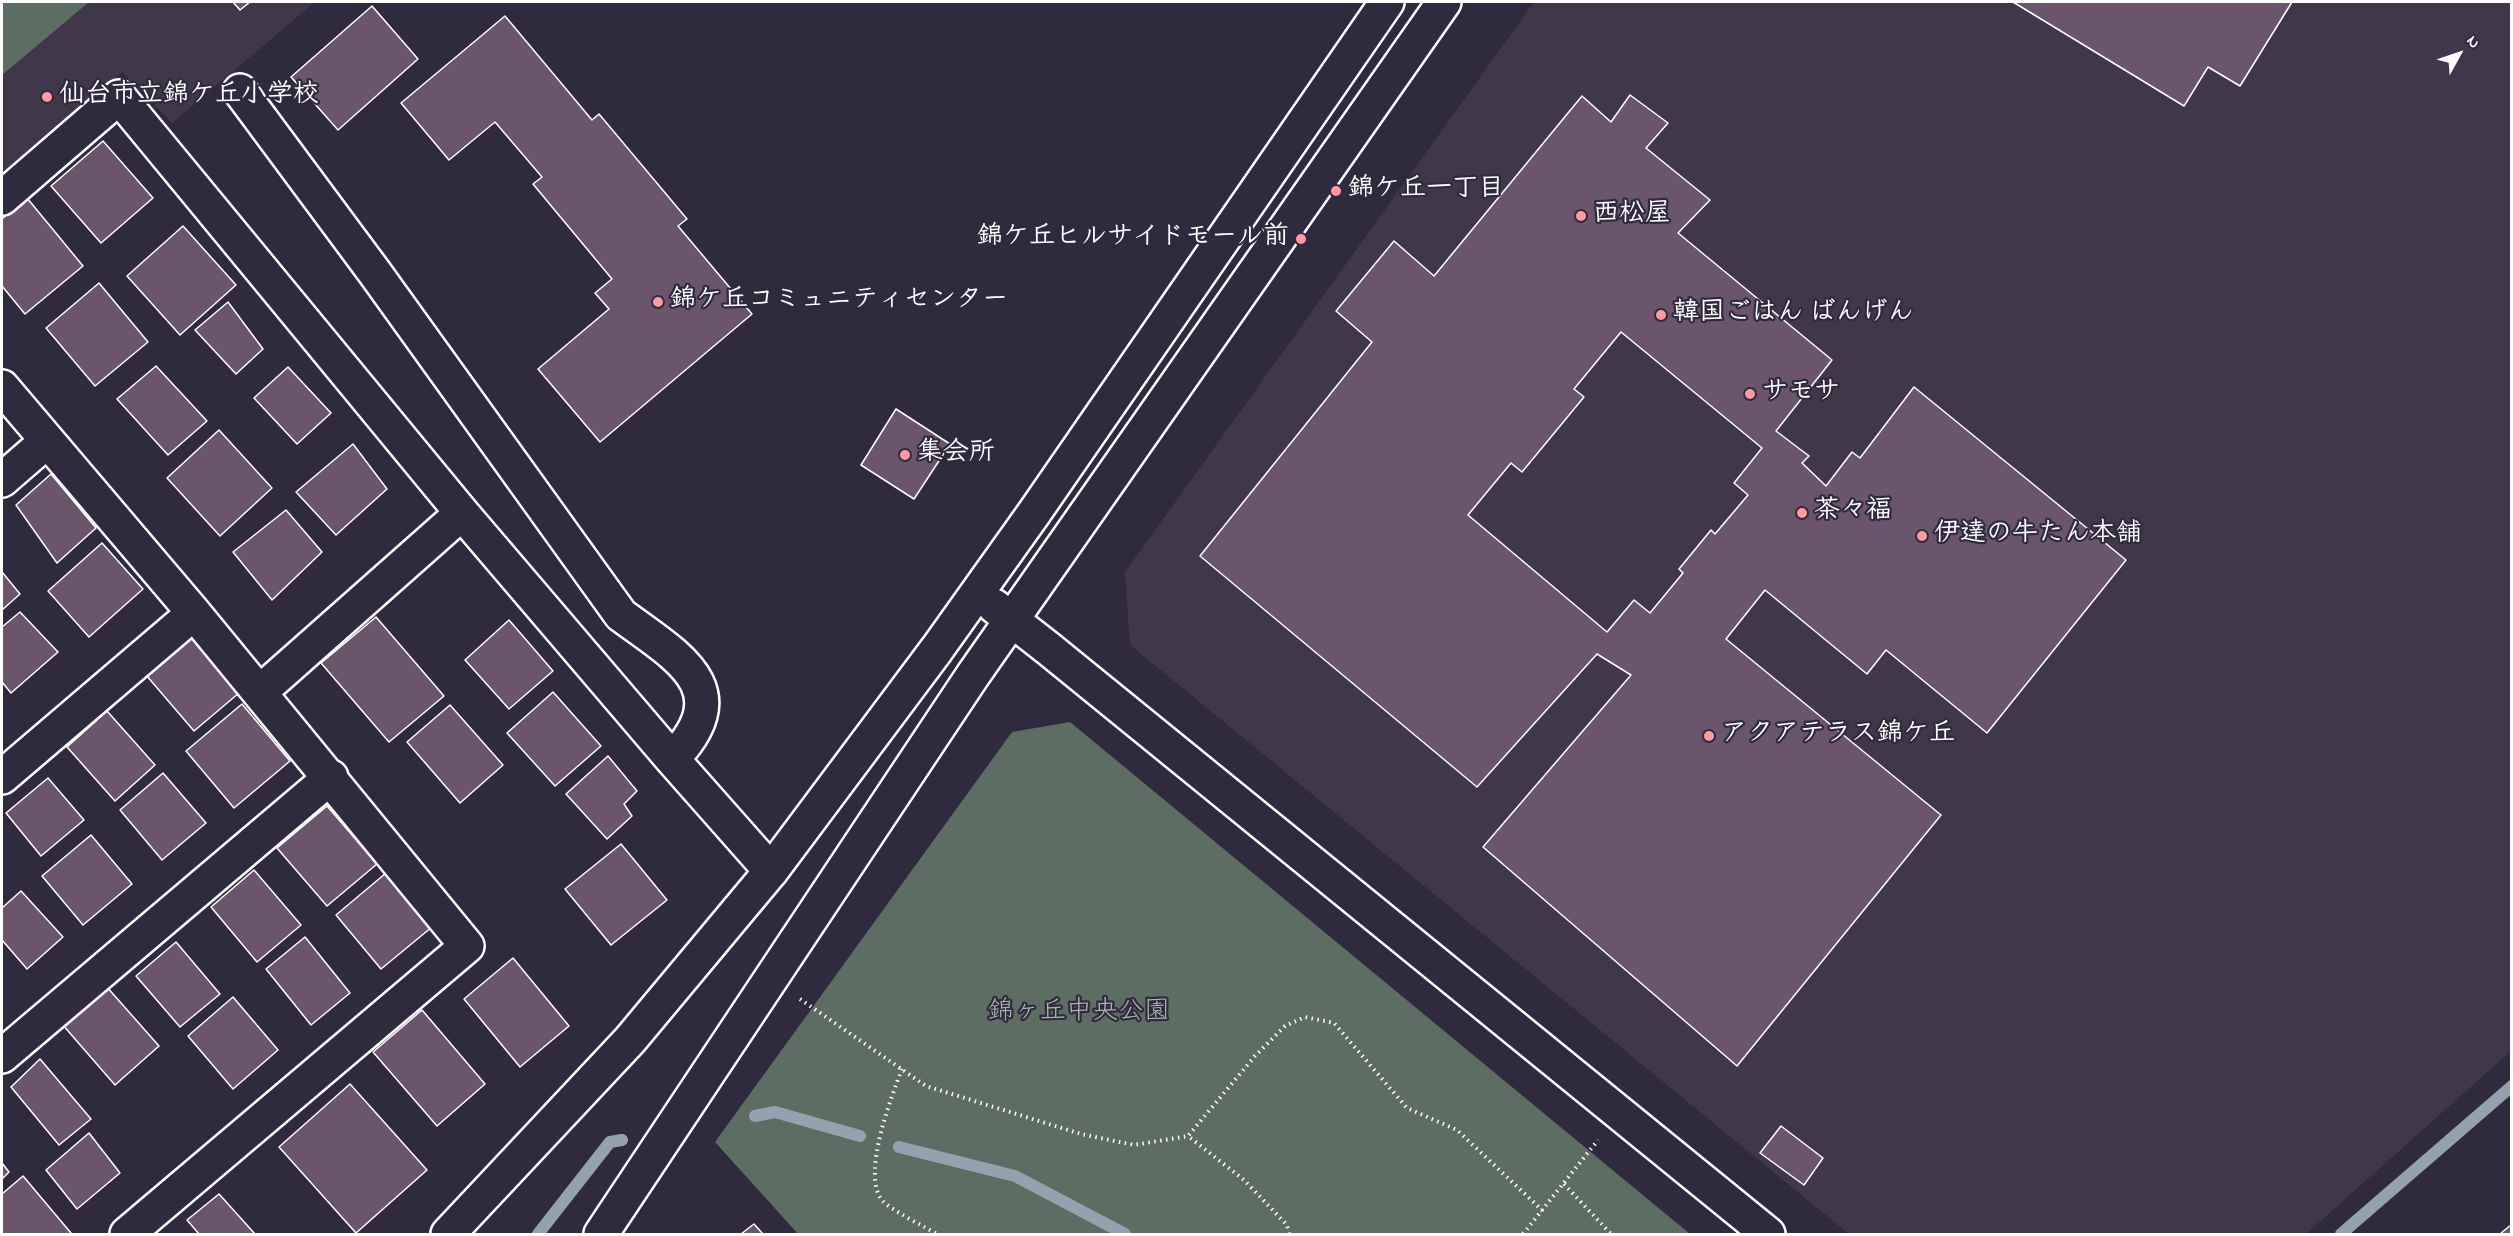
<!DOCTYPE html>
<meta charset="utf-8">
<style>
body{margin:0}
#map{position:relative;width:2513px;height:1236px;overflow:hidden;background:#2f2a3d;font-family:"Indie Flower",sans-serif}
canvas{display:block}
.frame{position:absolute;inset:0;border:3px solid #fff;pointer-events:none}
.north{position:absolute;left:2429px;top:24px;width:60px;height:60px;-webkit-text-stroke:4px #2f2a3d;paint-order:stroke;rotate:50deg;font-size:16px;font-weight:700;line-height:24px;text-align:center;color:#fff}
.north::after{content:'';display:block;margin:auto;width:21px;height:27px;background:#fff;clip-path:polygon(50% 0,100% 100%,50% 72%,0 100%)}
</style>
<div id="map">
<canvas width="2513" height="1236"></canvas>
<div class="frame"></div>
<div class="north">N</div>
</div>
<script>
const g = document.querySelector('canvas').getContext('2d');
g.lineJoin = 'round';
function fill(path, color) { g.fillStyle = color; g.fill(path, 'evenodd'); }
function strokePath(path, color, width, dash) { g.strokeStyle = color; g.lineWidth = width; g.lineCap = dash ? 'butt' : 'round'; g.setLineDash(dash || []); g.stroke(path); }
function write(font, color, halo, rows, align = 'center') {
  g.font = font + ' "Indie Flower","Klee One",sans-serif'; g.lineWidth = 4.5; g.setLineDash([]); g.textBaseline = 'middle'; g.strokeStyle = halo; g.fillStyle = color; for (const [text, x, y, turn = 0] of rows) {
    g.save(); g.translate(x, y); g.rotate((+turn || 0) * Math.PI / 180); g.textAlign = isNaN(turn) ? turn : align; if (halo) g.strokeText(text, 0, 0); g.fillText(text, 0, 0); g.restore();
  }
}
const built = new Path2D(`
 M2 2H315L172 123 122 72 2 173Z
 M1534 2H2511V1051L2306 1234H1849L1130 645 1125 572Z`);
const green = new Path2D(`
 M2 2H89L2 75Z
 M1070 722 1690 1234H798L715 1142 1012 732Z`);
const stream = new Path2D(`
 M755 1116 775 1112 860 1136
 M899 1147 1015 1176 1125 1234
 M538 1234 610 1142 622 1140
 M2341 1234 2512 1086`);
const building = new Path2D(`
 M233 2H250L240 10Z
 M2013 2H2292L2240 86 2208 67 2184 106Z
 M372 6 418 59 338 130 291 77Z
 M505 16 592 120 599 114 687 219 678 226 752 314 600 442 538 369 609 309 595 293 612 279 533 184 542 177 495 122 449 160 401 103Z
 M1630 95 1668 123 1646 148 1710 200 1678 233 1832 360 1776 431 1809 456 1802 463 1826 486 1852 452 1860 458 1914 387 2126 560 1987 733 1886 650 1867 674 1765 590 1726 639 1941 815 1737 1066 1483 847 1631 675 1597 654 1477 787 1200 556 1372 342 1336 311 1394 241 1434 276 1582 96 1611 122ZM1621 332 1762 448 1734 483 1748 495 1715 534 1711 530 1679 569 1683 573 1650 613 1634 600 1607 632 1468 515 1511 463 1522 472 1584 397 1574 389Z
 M103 141 153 198 101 243 51 186Z
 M27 198 83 266 25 314 2 286V219Z
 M183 226 236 285 180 335 127 276Z
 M99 283 148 342 95 386 46 328Z
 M228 302 263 349 236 374 195 330Z
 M156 366 207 421 168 455 117 399Z
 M288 367 331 413 297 444 254 398Z
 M896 409 950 444 914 499 861 465Z
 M219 430 272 488 220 536 167 478Z
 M353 444 387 489 336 535 296 492Z
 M51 474 96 528 57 563 16 505Z
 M286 510 322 552 272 600 233 552Z
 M102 543 143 589 89 637 48 591Z
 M2 572 20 594 2 610Z
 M20 612 58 652 11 693 2 682V627Z
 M376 617 444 696 389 742 321 663Z
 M509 620 553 671 509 709 465 660Z
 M191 637 239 693 194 731 146 675Z
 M553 692 601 746 555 786 507 733Z
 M242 704 290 761 234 808 186 751Z
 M450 705 503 765 460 803 407 742Z
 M107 711 155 765 115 801 67 747Z
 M608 756 637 791 624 804 632 816 607 839 566 794Z
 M163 773 206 823 162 860 120 810Z
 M48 778 84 820 41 856 6 813Z
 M327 806 377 864 327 906 277 848Z
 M91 835 132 884 83 925 42 876Z
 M621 844 667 900 611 945 565 889Z
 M254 870 301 925 257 962 211 907Z
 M386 873 432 927 381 969 336 915Z
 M21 891 63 937 27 969 2 940V908Z
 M305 937 350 993 311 1025 266 969Z
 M176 942 220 994 180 1027 136 976Z
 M513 958 569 1026 520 1067 464 999Z
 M106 986 159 1046 115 1085 62 1024Z
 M233 997 278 1050 233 1089 188 1036Z
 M422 1010 485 1084 437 1126 373 1052Z
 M40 1059 91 1119 59 1145 11 1087Z
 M350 1084 427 1170 356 1233 279 1147Z
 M1781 1126 1823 1158 1804 1185 1760 1153Z
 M89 1133 120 1173 77 1209 46 1170Z
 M2 1163 9 1172 2 1179Z
 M23 1176 71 1233 70 1234H2V1194Z
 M219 1194 255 1234H199L187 1220Z
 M754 1224 763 1234H741Z
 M2512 1224V1234H2500Z`);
const path = new Path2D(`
 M800 999 926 1086 1081 1134 1134 1145 1188 1136
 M902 1069C892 1095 861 1175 882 1200 889 1209 925 1227 937 1234
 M1564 1184 1611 1234
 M1289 1234 1287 1225 1244 1180 1188 1136 1255 1056 1285 1026 1305 1017 1334 1023 1407 1108 1457 1130 1543 1211
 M1523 1234 1598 1140`);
const street = new Path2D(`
 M240 91 375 273 621 615C678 657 740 689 672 759
 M2 198 119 97 462 513 672 759 771 871
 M2 387 194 613 467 946 127 1234
 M2 480 47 441
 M260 692 462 513
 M2 777 194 613
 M2 1056 331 777`);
const secondary = new Path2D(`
 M994 606 1049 649 1768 1234
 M448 1234 630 1040 771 871 937 649 1034 513 1387 2
 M601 1234 973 675 1444 2`);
const markers = [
 [47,97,6,"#ff9aa2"],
 [1336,191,6,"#ff9aa2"],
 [1581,216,6,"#ff9aa2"],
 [1301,239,6,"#ff9aa2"],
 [658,302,6,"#ff9aa2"],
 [1661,315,6,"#ff9aa2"],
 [1750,394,6,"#ff9aa2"],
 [905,455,6,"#ff9aa2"],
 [1802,513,6,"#ff9aa2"],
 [1922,536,6,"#ff9aa2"],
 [1709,736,6,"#ff9aa2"]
];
const poiNames = [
 ["仙台市立錦ケ丘小学校",59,97],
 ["錦ケ丘一丁目",1348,191],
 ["西松屋",1593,216],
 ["錦ケ丘ヒルサイドモール前",1289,239,"right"],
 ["錦ケ丘コミュニティセンター",670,302],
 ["韓国ごはん ばんげん",1673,315],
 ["サモサ",1762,394],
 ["集会所",917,455],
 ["茶々福",1814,513],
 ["伊達の牛たん本舗",1934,536],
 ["アクアテラス錦ケ丘",1721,736]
];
const parkNames = [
 ["錦ヶ丘中央公園",1079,1014]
];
fill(built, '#41374b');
fill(green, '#5d6d64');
strokePath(stream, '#96a1b0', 12);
fill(building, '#6a556c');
strokePath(building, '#fff', 1.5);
strokePath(street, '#fff', 38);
strokePath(secondary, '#fff', 38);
strokePath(path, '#fff', 4, [1.5, 4.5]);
strokePath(street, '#2f2a3d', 33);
strokePath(secondary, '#2f2a3d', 33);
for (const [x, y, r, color] of markers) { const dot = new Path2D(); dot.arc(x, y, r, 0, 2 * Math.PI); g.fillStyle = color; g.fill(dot); strokePath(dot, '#2f2a3d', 2); }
write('bold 26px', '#fff', '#2f2a3d', poiNames, 'left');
write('26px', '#aeb6b2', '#2f2a3d', parkNames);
</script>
